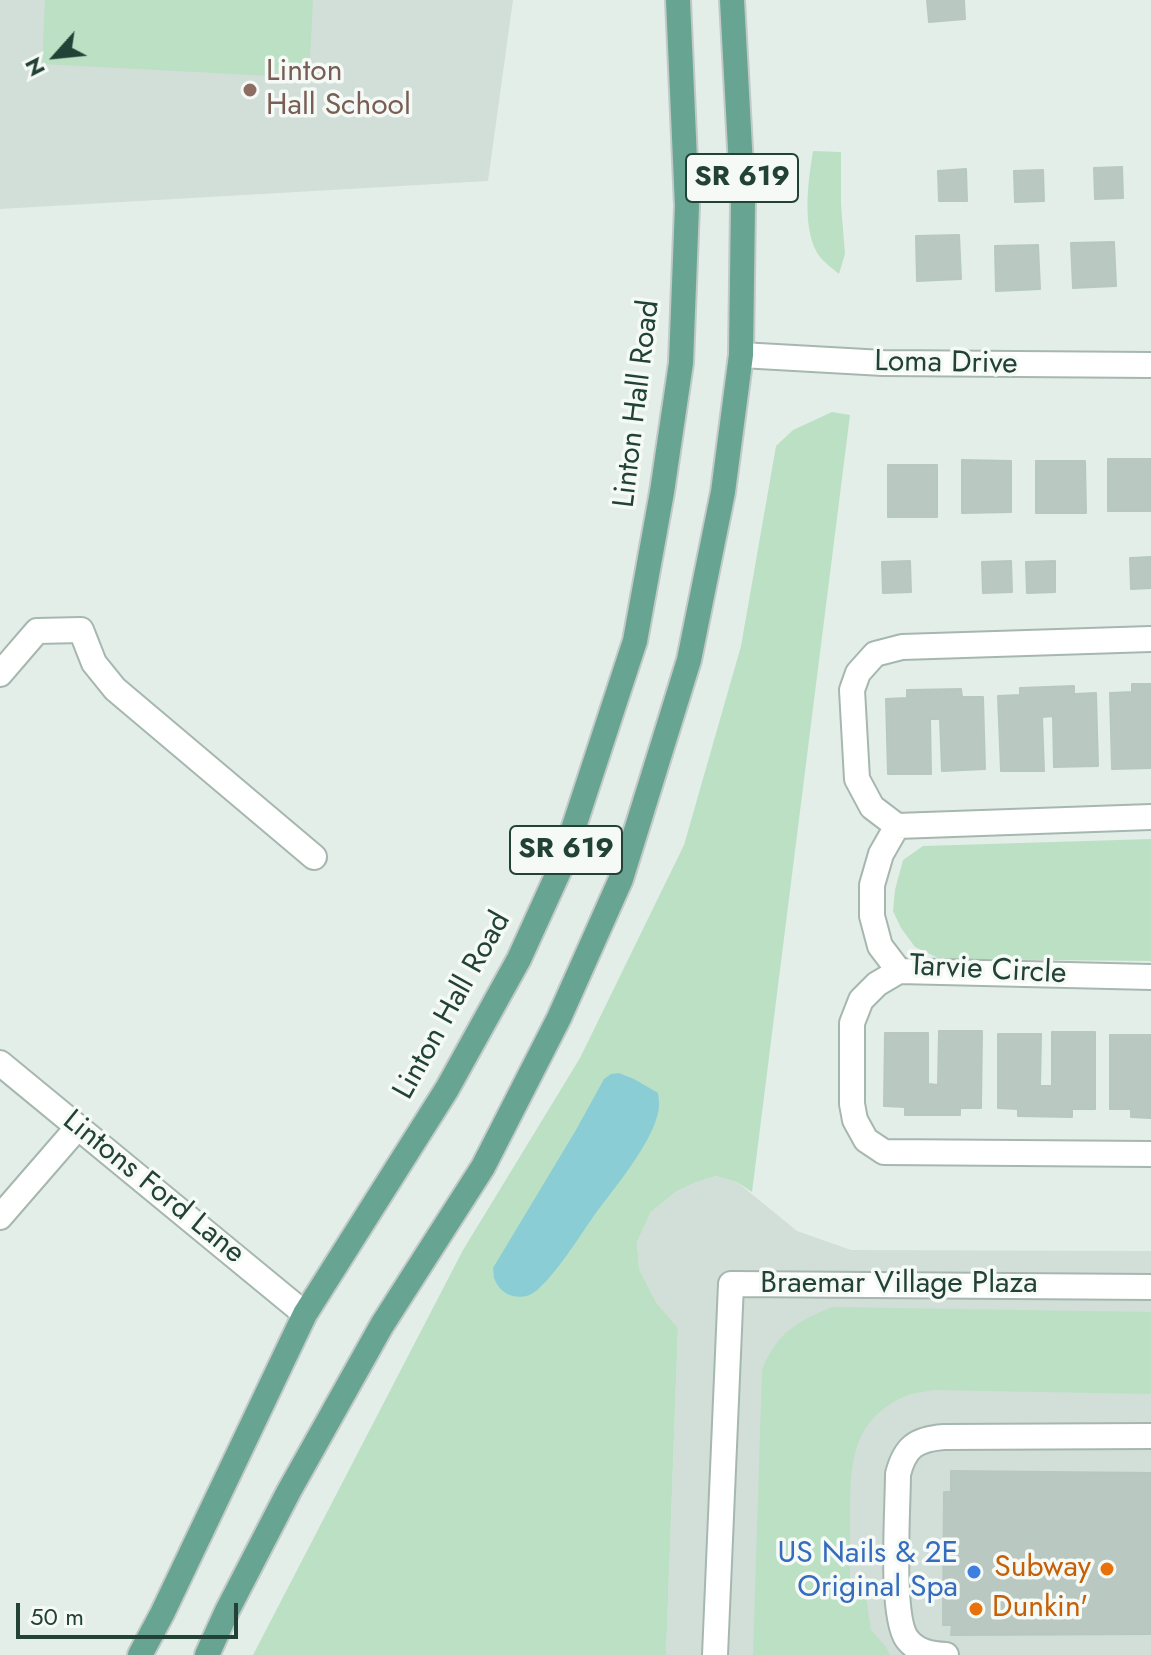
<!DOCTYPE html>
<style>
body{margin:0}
#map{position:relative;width:1151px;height:1655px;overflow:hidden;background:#e4eee9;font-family:Jost,sans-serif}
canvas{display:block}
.north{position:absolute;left:16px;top:16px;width:80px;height:80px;-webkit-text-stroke:6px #f5faf7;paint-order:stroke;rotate:243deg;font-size:22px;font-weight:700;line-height:32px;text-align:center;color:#224137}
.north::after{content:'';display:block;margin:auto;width:28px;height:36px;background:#224137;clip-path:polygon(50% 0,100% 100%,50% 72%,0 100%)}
.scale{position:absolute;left:16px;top:1603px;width:222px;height:36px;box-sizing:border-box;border:4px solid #224137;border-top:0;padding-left:10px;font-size:24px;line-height:28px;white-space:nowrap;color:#224137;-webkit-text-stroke:6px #f5faf7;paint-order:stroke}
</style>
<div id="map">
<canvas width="1151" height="1655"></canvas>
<div class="north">N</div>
<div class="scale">50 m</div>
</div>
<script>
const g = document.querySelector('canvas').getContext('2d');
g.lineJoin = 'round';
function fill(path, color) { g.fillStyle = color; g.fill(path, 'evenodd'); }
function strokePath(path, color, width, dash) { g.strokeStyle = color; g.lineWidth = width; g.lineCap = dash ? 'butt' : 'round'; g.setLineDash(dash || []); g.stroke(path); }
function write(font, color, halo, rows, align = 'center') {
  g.font = font + ' Jost,sans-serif'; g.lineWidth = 7; g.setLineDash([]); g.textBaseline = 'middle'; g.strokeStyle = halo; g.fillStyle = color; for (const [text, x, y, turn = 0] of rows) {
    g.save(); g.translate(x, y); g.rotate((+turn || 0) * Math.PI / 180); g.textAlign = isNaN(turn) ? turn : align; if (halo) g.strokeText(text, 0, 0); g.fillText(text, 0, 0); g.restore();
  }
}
const built = new Path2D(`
 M0 0H513L488 181 0 209Z
 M716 1176 737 1182 797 1231 851 1250 1151 1251V1655H666L678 1328 656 1302 639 1269 637 1242 651 1212 677 1191 694 1183Z`);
const green = new Path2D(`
 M45 0H313L309 78 42 64Z
 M813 151 841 152V204L845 254 839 274C833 269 825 263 820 257 801 232 808 181 813 151Z
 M832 412 850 415 752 1192 737 1182 716 1176 694 1183 677 1191 651 1212 637 1242 639 1269 656 1302 678 1328 666 1655H253L463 1250 580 1058 684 845 741 646 776 446 793 430Z
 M1151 839V961L940 959 915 947 901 928 893 911 895 890 903 860 923 846Z
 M832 1307 1151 1312V1394L933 1390C923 1392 912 1393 903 1397 852 1421 851 1462 850 1511 850 1540 850 1569 850 1598H866L871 1630 886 1647 890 1655H753L762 1370C777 1333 796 1322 832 1307Z`);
const water = new Path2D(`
 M619 1073 634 1079 658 1093C660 1105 659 1112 655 1123 642 1156 614 1188 593 1217 577 1240 557 1273 536 1291 523 1302 501 1297 495 1280 493 1277 494 1272 493 1268L576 1130 604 1079 611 1074Z`);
const building = new Path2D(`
 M927 0H964L965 19 929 22Z
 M1122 167 1123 198 1095 199 1094 168Z
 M966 169 967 201H939L938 171Z
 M1043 170 1044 201 1015 202 1014 171Z
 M959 235 961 279 917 281 916 236Z
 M1114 242 1116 286 1073 288 1071 243Z
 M1038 245 1040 289 996 291 995 246Z
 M1108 459H1151V511H1108Z
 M962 460 1011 461V512L962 513Z
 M1036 461H1085L1086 513H1036Z
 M888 465H937V517H888Z
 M1151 557V588L1131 589 1130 558Z
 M910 561 911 592 883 593 882 562Z
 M1011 561 1012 592 983 593 982 562Z
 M1055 561V592L1027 593 1026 562Z
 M1132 684H1151V768L1112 769 1110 693 1132 692Z
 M1074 686V694L1096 693 1098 766 1054 767 1053 716 1042 717 1044 771H1001L998 696 1020 695V688Z
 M961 689 962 697H983L985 769 942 771 940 719H930L931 774H888L886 699 907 698V690Z
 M939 1031H982L981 1108H960V1115H905V1107L884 1106 885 1033H928V1084L938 1085Z
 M1052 1032H1095V1109H1072V1117L1018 1116V1109L998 1108V1034H1041L1040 1086H1052Z
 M1110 1035H1151V1118L1131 1117V1109H1110Z
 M951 1471 1151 1473V1634L951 1635 952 1625H943L944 1492H951Z`);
const minor = new Path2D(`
 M741 355 883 363 1151 365
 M0 674 37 631 81 630 94 663 115 689 314 857
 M1151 817 897 826 881 854 872 885V916L880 946 899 971 1151 977
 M897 826 872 807 857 779 852 690 858 673 875 654 902 647 1151 639
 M899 971 877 984 861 1000 852 1023V1104L855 1120 866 1140 884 1152 1151 1154
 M0 1063 305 1314
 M0 1217 78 1127
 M715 1655 731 1284 1151 1287
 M946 1655C931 1654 917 1652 907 1639 890 1616 898 1508 898 1474 905 1447 916 1439 944 1437L1151 1436`);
const major = new Path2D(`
 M140 1655 162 1614 305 1314 447 1089 519 959 560 869 635 641 662 492 681 363 687 206 678 0
 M207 1655 227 1611 289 1491 382 1325 483 1167 559 1018 621 879 689 660 723 492 741 355 743 204 732 0`);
const markers = [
 [250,90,8,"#8d6e63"],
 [1107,1569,8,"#e8710a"],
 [974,1572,8,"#3f7fe0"],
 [976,1609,8,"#e8710a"]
];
const shields = [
 [742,178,112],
 [566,850,112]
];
const shieldNames = [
 ["SR 619",742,178],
 ["SR 619",566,850]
];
const educationNames = [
 ["Linton",266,73],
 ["Hall School",266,107]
];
const streetNames = [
 ["Loma Drive",946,364,1],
 ["Linton Hall Road",638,404,-83],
 ["Tarvie Circle",988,971,3],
 ["Linton Hall Road",453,1006,-61],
 ["Lintons Ford Lane",153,1188,39],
 ["Braemar Village Plaza",899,1285]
];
const shopNames = [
 ["US Nails & 2E",958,1555],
 ["Original Spa",958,1589]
];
const foodNames = [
 ["Subway",1091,1569],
 ["Dunkin'",992,1609,"left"]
];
fill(built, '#d2ded8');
fill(green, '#bce0c4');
fill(water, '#8acdd5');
fill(building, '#b9c9c2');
strokePath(building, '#b6c8c0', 2);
strokePath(minor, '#a6b7b0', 28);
strokePath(major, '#c1cac7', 28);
strokePath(minor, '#fff', 24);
strokePath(major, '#67a592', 24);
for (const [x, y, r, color] of markers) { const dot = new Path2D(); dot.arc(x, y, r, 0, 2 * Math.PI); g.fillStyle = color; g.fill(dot); strokePath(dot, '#f5faf7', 3); }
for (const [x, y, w] of shields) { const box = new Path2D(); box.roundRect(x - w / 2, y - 24, w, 48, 6); g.fillStyle = '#f5faf7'; g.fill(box); strokePath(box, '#224137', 2); }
write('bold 28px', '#224137', null, shieldNames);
write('30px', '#785e54', '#f5faf7', educationNames, 'left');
write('30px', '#224137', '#f5faf7', streetNames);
write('30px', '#366cbe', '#f5faf7', shopNames, 'right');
write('30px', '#c56008', '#f5faf7', foodNames, 'right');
</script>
